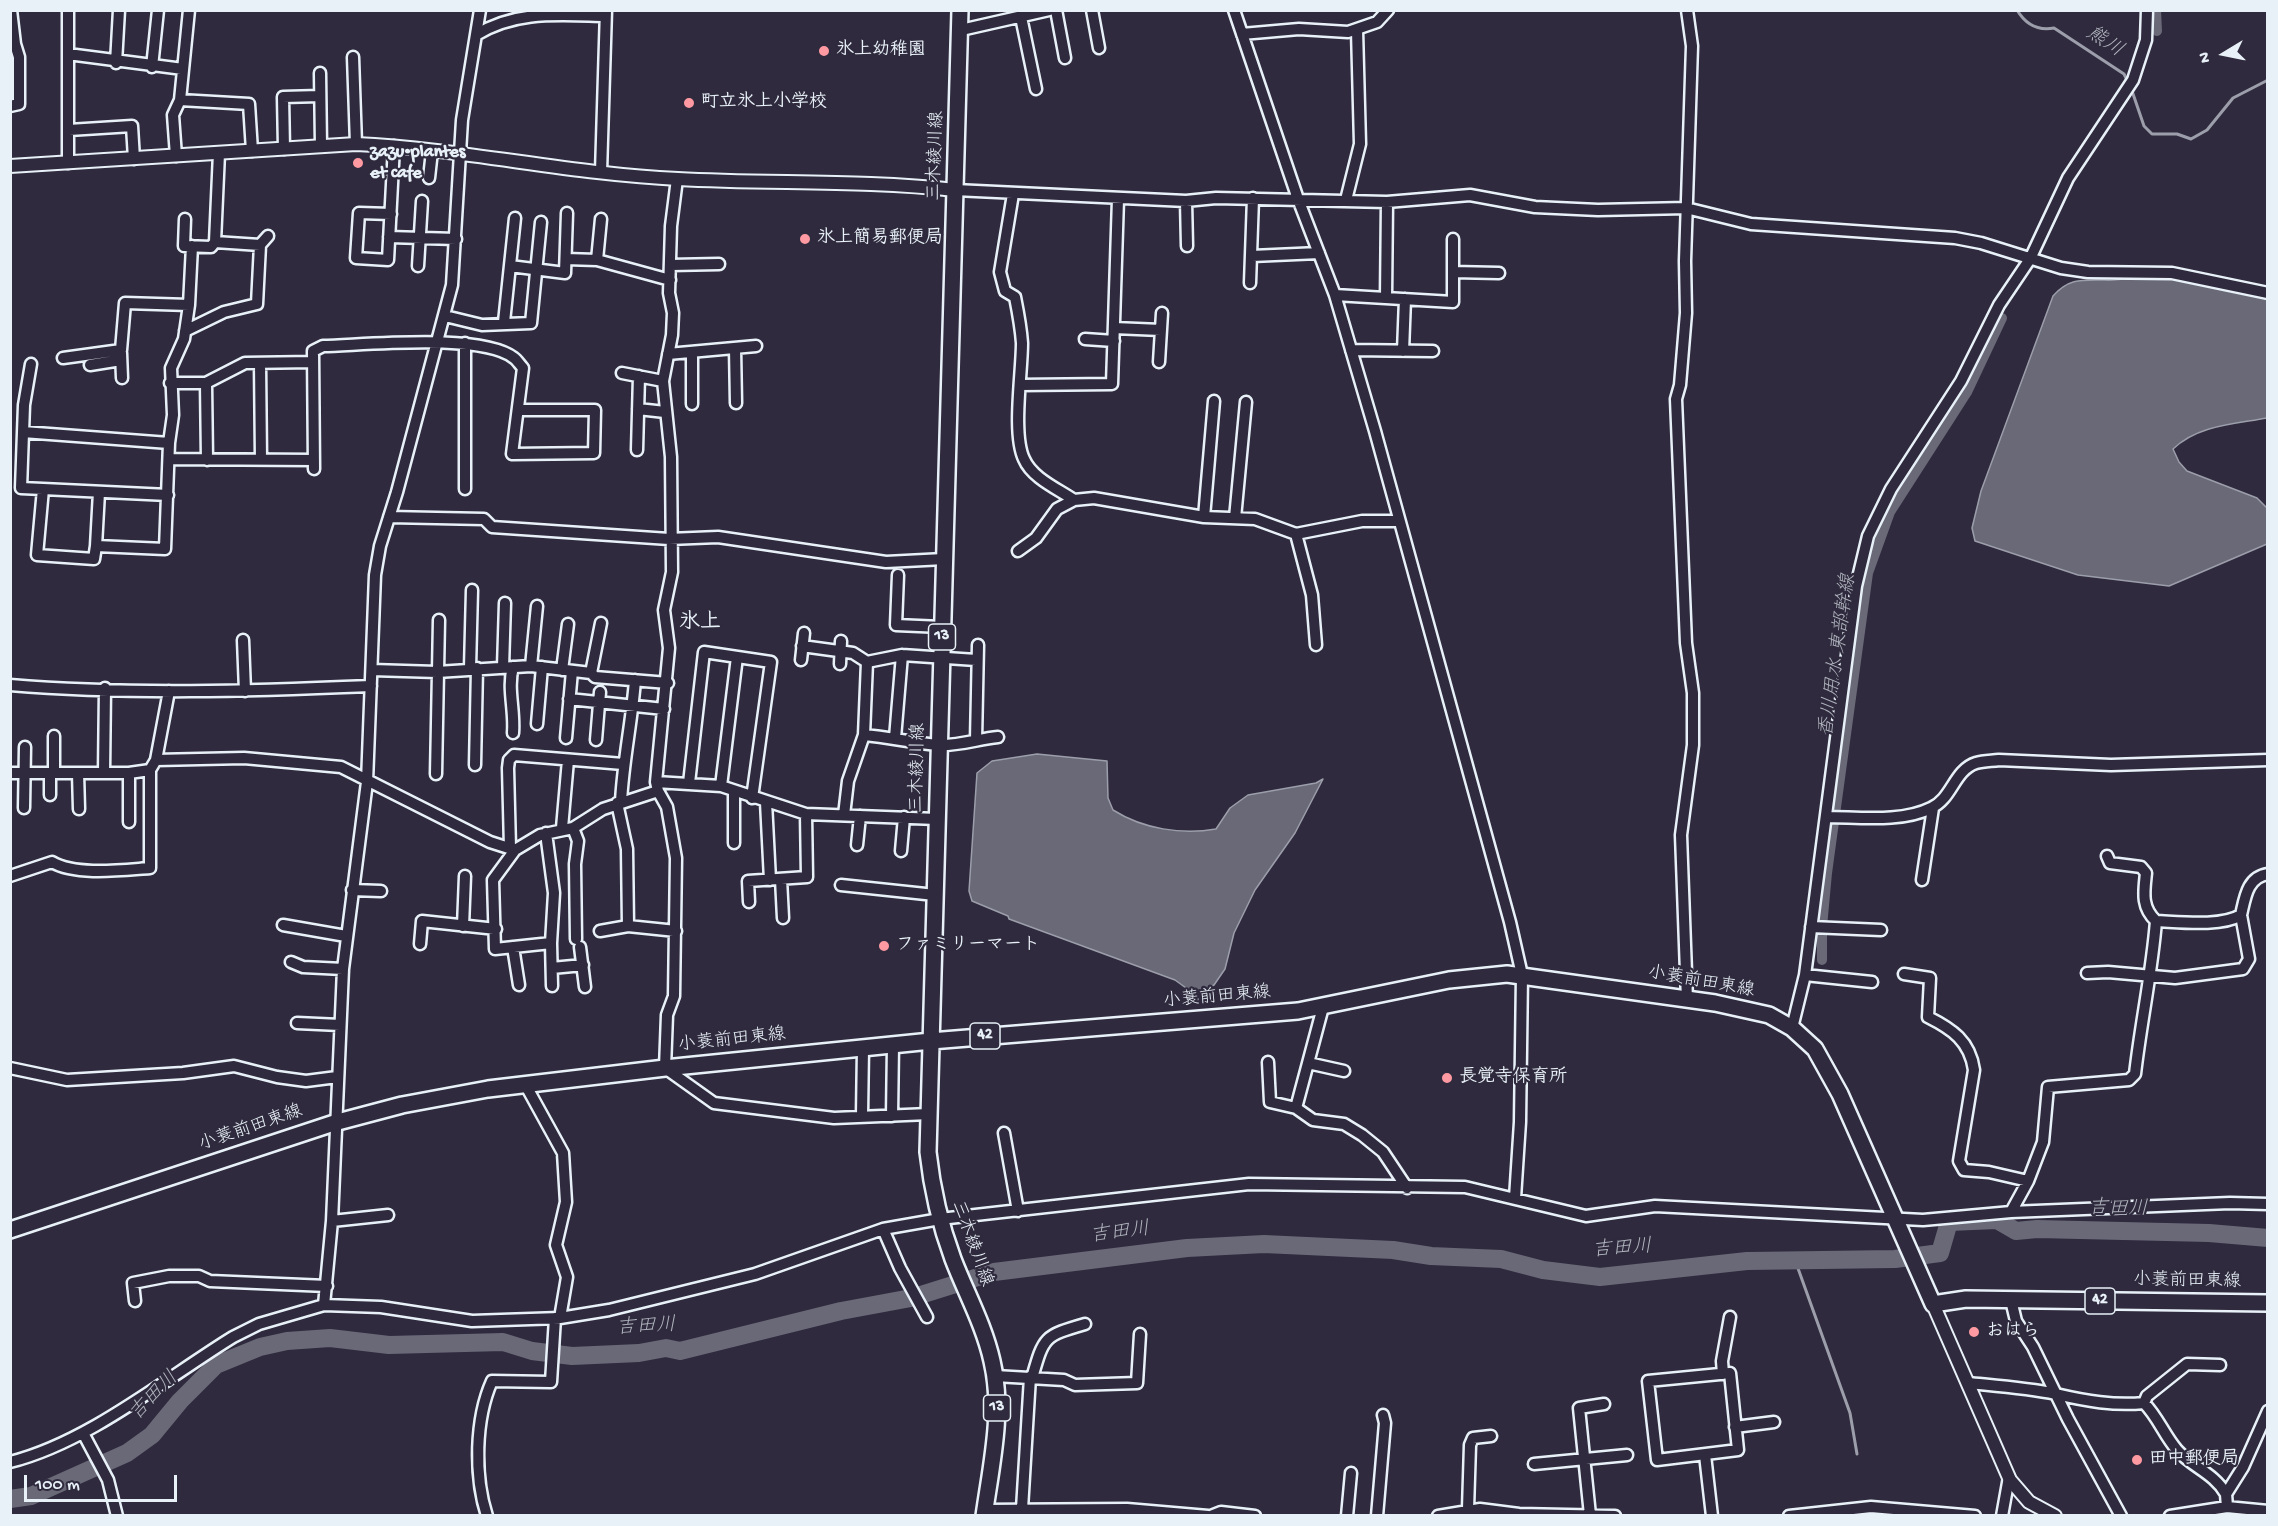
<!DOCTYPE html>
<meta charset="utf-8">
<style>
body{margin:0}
#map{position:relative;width:2278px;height:1526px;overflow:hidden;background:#2f2a3d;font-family:"Gochi Hand",sans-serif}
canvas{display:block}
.frame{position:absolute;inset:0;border:12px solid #e8f1f8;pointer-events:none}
.north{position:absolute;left:2194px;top:24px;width:60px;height:60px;-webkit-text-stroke:4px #2f2a3d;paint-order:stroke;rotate:260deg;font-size:16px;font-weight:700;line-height:24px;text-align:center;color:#e8f1f8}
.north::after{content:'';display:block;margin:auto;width:21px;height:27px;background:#e8f1f8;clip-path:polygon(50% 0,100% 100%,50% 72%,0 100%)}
.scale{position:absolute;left:24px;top:1475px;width:153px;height:27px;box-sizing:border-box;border:3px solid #e8f1f8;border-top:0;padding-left:8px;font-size:18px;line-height:21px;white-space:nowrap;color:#e8f1f8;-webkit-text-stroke:4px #2f2a3d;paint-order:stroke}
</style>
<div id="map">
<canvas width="2278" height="1526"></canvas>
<div class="frame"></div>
<div class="north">N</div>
<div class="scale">100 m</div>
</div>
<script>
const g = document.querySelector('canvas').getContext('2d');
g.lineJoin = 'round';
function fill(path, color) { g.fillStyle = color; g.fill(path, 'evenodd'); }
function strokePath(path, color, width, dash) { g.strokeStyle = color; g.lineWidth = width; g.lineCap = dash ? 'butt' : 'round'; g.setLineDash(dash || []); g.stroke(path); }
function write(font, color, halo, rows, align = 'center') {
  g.font = font + ' "Gochi Hand","Klee One",sans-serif'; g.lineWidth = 4.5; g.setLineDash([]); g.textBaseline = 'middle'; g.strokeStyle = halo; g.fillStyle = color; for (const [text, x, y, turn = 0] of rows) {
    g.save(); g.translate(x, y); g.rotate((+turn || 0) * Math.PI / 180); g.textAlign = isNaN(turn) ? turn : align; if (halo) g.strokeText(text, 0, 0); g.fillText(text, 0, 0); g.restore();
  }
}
const water = new Path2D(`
 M2142 277 2185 280 2267 299V418C2235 424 2198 425 2173 449L2179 462 2187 471 2257 498 2267 508V544L2169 586 2078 575 1975 541 1972 528 1981 491 2053 296C2069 278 2082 280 2104 280 2117 281 2130 278 2142 277Z
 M1037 754 1107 761 1108 798 1113 810C1143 829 1182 835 1216 829L1230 808 1248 795 1316 783 1323 779 1295 833 1255 890 1234 933 1225 969 1214 985 1197 993 1198 1000 1189 1002 1186 988 1175 980 1009 919 1008 916 972 901 969 891 977 773 992 761Z`);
const stream = new Path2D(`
 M2017 10C2026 25 2038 31 2054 28L2124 74 2128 82
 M2131 88 2144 126 2152 134H2177L2191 139 2207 130 2233 98 2268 80
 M1795 1260 1850 1413 1857 1454`);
const canal = new Path2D(`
 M2156 10 2157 31
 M1822 960V927L1827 873 1868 573 1890 512 1967 392 2002 318`);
const river = new Path2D(`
 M10 1499 31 1496 127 1453 152 1435 180 1401 216 1365 260 1347 287 1341 330 1338 389 1345 503 1342 532 1351 572 1356 639 1353 666 1348 680 1351 841 1311 911 1298 994 1272 1187 1248 1264 1244 1393 1250 1431 1256 1501 1259 1543 1270 1600 1277 1747 1261 1895 1259 1940 1253 1949 1222 1997 1220 2016 1231 2037 1229 2209 1233 2268 1238`);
const minor = new Path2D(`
 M68 10V163
 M1056 10 1065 58
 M1092 10 1099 48
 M1234 10 1298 199 1335 295 1375 431 1510 922 1522 975 1520 1122 1515 1198
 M1021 17 1036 89
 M961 30 1049 10
 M1242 34 1299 29 1348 32 1377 22 1388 10
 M476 35C516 10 560 15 605 16
 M68 54 183 69
 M353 57 356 144
 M116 63 119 10
 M152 67 158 10
 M320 73 321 146
 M180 100 249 104 252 151
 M10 106 19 104V57L15 44 11 10
 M69 130 132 126 134 159
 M284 149 283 97 320 96
 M176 156 173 115 180 100 189 10
 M601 172 606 10
 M429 178 432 151
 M677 179 671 226 669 293 673 313 672 335 663 381 671 457 672 572 664 610 669 648 656 782 658 791 667 807 676 858 674 996 667 1015 665 1068 714 1103 834 1118 929 1114
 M955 190 1186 201 1216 198 1387 202 1470 195 1535 207 1598 210 1686 208 1751 224 1955 238 1981 243 2061 268 2088 272 2172 273 2268 293
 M1013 194 1000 272 1005 291 1015 297C1018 312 1021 328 1022 343 1022 373 1012 434 1024 459 1032 478 1058 489 1074 500
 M1346 200 1360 144 1357 30
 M1186 201 1187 246
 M391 214 359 213 356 258 388 260C390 222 392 184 394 146
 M185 219 184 246 211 247 215 242 260 245 268 236
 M389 237 456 239
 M215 242 219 153
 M1252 256 1319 253
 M566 259 597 260 670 280
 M597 260 601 219
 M671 265 719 264
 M418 266 422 201
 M510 266 565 273 567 213
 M1453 272 1499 273
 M1250 283 1253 198
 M1335 295 1453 302V239
 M1386 298 1387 202
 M445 316 482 325 531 323 541 222
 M504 322 515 218
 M1114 328 1161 330
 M185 331 224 312 257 304 260 245
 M1085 339 1114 341
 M465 343V489
 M735 348 736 403
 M1351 350 1433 351
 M1403 351 1405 299
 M692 352V404
 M121 353 122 378
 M668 354 756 346
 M63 358 121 350 125 303 189 305
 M1159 362 1162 313
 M260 363 261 460
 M31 364 24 405 21 488 43 489 37 555 94 559 96 546 165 549 169 443 173 415 171 368 184 339 189 305 192 246
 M90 365 121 360
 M622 373 663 381
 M170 383H206
 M1020 385 1112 384 1118 199
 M638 409 665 412
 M23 432 169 443
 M637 450 639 376
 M169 459 314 460
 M207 460 206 383 245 363 313 362
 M314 469 313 351 323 346C366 345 482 333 514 358 517 360 520 365 523 368L512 454 594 453 595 410H518
 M43 489 168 495
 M389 517 484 519 492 527 669 539 718 537 886 562 944 559
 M1204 517 1214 401
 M1235 518 1246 402
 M1296 534 1312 595 1316 645
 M96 546 99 492
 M1018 551 1036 538 1057 509 1074 500 1094 498 1204 517 1255 519 1296 534 1362 521H1398
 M898 575 896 625 942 627
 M243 640 245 691
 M802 646 853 653 867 662 902 655 976 660
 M801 660 804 633
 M840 664 841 641
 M531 666 537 606
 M503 667 505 603
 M470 668 472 590
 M372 670 437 672 531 666 591 673 595 677 668 683
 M562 670 568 624
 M591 673 601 623
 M10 685C130 695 251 691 371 686
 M569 699 664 709
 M537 724 542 667
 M513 733C515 710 507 688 513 667
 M864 735C889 737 913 743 938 745 959 746 978 739 998 737
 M54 736V773
 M566 738 572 671
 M895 738 902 655
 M596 740 600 692
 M976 740 978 645
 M156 760 169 691
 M475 765 477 668
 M10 773H129L150 770
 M78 773 79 809
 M104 773 105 688
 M129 773V822
 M436 774 439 620
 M656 782 721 786 806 814 937 819
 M689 783 704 652 771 662 752 798
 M721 786 737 657
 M734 791V843
 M50 795V773
 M621 802C623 761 632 721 635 680
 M766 802 770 880
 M617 803 627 849 628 926
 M24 808 25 747
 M844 815 848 781 864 735 867 662
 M1826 817C1858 817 1901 823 1931 808 1952 799 1954 770 1976 763 1983 761 1992 761 1999 760L2111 765 2268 760
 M562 828 568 760
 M573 828 578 841 575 864 576 939
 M546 833 554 893 551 943 552 986
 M857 845 860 816
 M510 848 508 768 509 760 514 755 623 764
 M515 850 493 880 495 949 551 943
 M901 851 904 817
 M10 876 52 862C76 876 122 870 150 868V770L156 760 244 758 341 767 490 842 515 850 540 835 573 828 603 809 658 791
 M781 879 783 918
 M1922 880 1933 808
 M841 885 935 895
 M352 890 381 891
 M749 902 748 881 807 877 806 814
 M2156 921C2180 922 2221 927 2241 915 2245 898 2247 877 2268 874
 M283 925 346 936
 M463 926 465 876
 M1811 927 1881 930
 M600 931 628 926 676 931
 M420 944 422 921 496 929
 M513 947 519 985
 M580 947 585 987
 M291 962 303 967 343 969
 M552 968 583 965
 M2087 973 2108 972 2175 978 2243 969 2249 959 2241 915
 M1904 974 1930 978 1928 1017C1952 1029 1970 1041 1974 1070L1959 1161 1964 1170 1989 1172 2028 1181
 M1805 975 1872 982
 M1687 1000 1681 835 1693 745V693L1686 643 1676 399 1680 385 1686 313 1685 261 1692 46 1687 10
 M297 1023 340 1025
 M1792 1028 1805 975 1856 586 1868 536 1891 489 1961 381 1999 305 2030 259 2068 178 2133 80 2146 40 2147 10
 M1268 1062 1270 1102 1296 1108 1313 1120 1344 1124 1362 1135 1383 1152 1407 1188
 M1308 1063 1344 1071
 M10 1068 67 1080 183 1073 234 1066 277 1077 306 1081 337 1077
 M525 1084 563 1153 566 1202 556 1245 567 1277 560 1318
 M1296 1108 1323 1007
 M862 1115 863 1048
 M892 1116 893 1045
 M1004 1133 1018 1211
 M2011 1212 2028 1181 2043 1142 2048 1087 2129 1080 2135 1074C2141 1022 2152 972 2156 921 2141 907 2144 892 2146 873L2141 867 2110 863 2107 856
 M332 1221 388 1215
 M883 1229 900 1268 927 1317
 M2011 1300 2016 1321 2033 1347 2068 1419 2121 1516
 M135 1301 133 1283 169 1276H199L210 1281 327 1286
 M324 1305 332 1221 343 969 367 782 375 575 380 546 397 492 452 285 462 120 480 10
 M1730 1373 1738 1450 1657 1460 1648 1381Z
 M1723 1374 1722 1361 1730 1317
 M995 1376 1064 1380 1075 1385 1137 1383 1140 1334
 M1032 1378C1044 1336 1044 1336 1085 1324
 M1968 1383C1998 1386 2027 1388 2056 1394 2086 1401 2114 1406 2144 1403 2158 1417 2164 1435 2177 1450 2192 1467 2214 1473 2226 1494
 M2144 1403 2147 1396 2187 1364 2220 1365
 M1735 1427 1774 1422
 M83 1433 108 1480 117 1516
 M1705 1455 1712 1516
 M10 1462C87 1443 165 1379 233 1337L259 1324 324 1305 381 1307 472 1321 560 1318 609 1310 755 1274 883 1229 940 1219 1249 1184 1465 1187 1586 1216 1655 1206 1923 1220 2011 1212 2230 1203 2268 1204
 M1534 1464 1627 1455
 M2227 1507 2226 1494 2243 1467 2268 1411
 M1022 1509 1030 1377
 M1468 1509 1470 1445 1473 1438 1491 1436
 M985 1510 1127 1509 1208 1516
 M1590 1515 1579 1408 1604 1404
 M487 1516C474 1476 475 1419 492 1381L551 1382 555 1318
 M1211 1516 1221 1512 1255 1516
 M1347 1516 1351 1473
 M1377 1516 1385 1423 1383 1415
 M1438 1516 1480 1509 1519 1514 1615 1516
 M1789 1516 1871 1507 1975 1516
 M2002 1516 2009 1477
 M2170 1516 2227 1507 2268 1511`);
const tertiary = new Path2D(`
 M10 166 356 144C464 149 570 174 678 179 771 184 863 180 955 190
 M1933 1304 2010 1480 2029 1502 2055 1516`);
const primary = new Path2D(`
 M960 10 928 1152C932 1189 940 1224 953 1259 966 1293 984 1325 992 1361 1004 1411 991 1466 984 1516
 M10 1230 334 1123 402 1105 488 1089 665 1068 931 1041 1298 1011 1449 980 1507 974 1715 1003 1769 1015 1792 1028 1815 1049 1840 1094 1933 1304 1966 1299 2268 1303`);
const markers = [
 [824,51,6,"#ff9aa2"],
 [689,103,6,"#ff9aa2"],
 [358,163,6,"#ff9aa2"],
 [805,239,6,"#ff9aa2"],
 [884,946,6,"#ff9aa2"],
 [1447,1078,6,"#ff9aa2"],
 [1974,1332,6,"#ff9aa2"],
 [2137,1460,6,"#ff9aa2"]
];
const shields = [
 [942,637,27],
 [985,1036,30],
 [2100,1301,30],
 [997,1408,27]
];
const shieldNames = [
 ["13",942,637],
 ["42",985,1036],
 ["42",2100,1301],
 ["13",997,1408]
];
const poiNames = [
 ["氷上幼稚園",836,51],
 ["町立氷上小学校",701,103],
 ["zazu•plantes",370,153],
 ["et cafe",370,174],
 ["氷上簡易郵便局",817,239],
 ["ファミリーマート",896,946],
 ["長覚寺保育所",1459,1078],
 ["おはら",1986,1332],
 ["田中郵便局",2149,1460]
];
const streetNames = [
 ["三木綾川線",937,156,-88],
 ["三木綾川線",919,768,-89],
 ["小蓑前田東線",1701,983,10],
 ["小蓑前田東線",1217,998,-5],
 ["小蓑前田東線",732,1041,-6],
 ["小蓑前田東線",251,1129,-19],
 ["三木綾川線",971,1244,70],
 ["小蓑前田東線",2187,1282,1]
];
const waterNames = [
 ["熊川",2104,43,33],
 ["香川用水 東部幹線",1839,656,-82],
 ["吉田川",2118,1210,1],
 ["吉田川",1120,1234,-7],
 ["吉田川",1622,1250,-4],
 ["吉田川",646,1328,-3],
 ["吉田川",155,1397,-46]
];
const quarterNames = [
 ["氷上",700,624]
];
fill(water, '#696978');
strokePath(water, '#9c9fab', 1.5);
strokePath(stream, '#9c9fab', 3);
strokePath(canal, '#696978', 10);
strokePath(river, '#696978', 18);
strokePath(minor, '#e8f1f8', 15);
strokePath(tertiary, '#e8f1f8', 16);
strokePath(primary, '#e8f1f8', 20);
strokePath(minor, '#2f2a3d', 10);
strokePath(tertiary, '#2f2a3d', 12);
strokePath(primary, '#2f2a3d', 15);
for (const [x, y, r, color] of markers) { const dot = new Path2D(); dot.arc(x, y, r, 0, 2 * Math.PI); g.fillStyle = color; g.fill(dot); strokePath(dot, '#2f2a3d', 2); }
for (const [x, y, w] of shields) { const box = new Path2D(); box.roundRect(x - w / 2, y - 13, w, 26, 4.5); g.fillStyle = '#2f2a3d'; g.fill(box); strokePath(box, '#e8f1f8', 1.5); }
write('bold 16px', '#e8f1f8', null, shieldNames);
write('bold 18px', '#e8f1f8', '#2f2a3d', poiNames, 'left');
write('18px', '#e8f1f8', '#2f2a3d', streetNames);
write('italic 20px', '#afb4be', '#2f2a3d', waterNames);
write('bold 21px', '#e8f1f8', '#2f2a3d', quarterNames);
</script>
